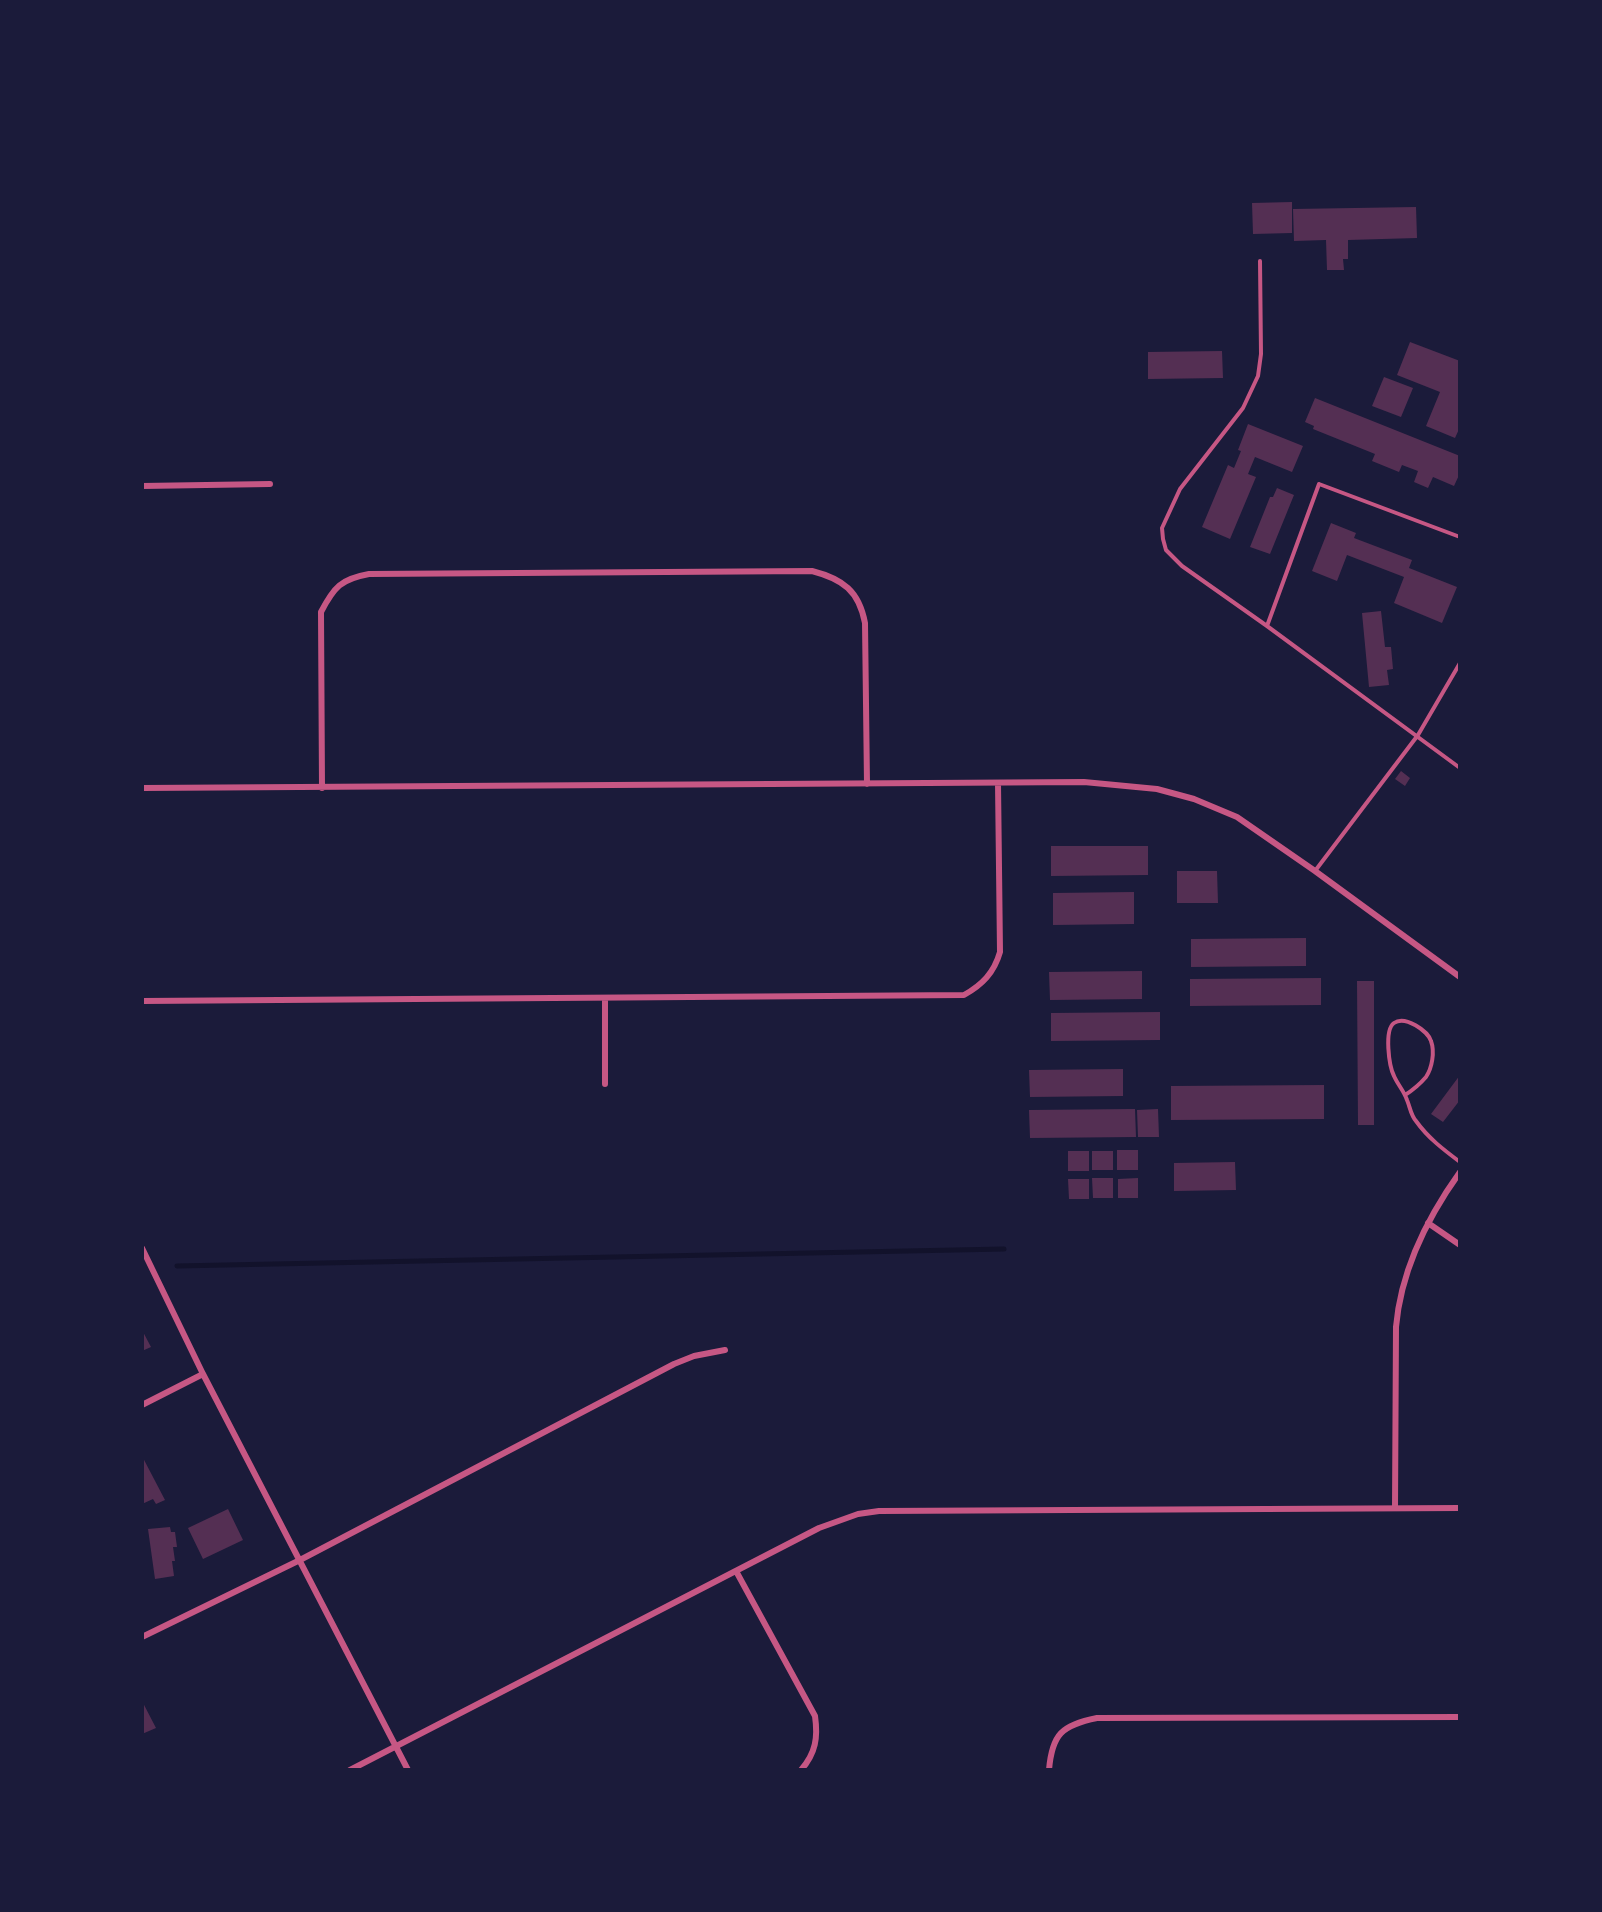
<!DOCTYPE html>
<style>
body{margin:0}
#map{position:relative;width:1602px;height:1912px;overflow:hidden;background:#1b1b3a;font-family:"IBM Plex Sans",sans-serif}
canvas{display:block}
.frame{position:absolute;inset:0;border:144px solid #1b1b3a;pointer-events:none}
</style>
<div id="map">
<canvas width="1602" height="1912"></canvas>
<div class="frame"></div>
</div>
<script>
const g = document.querySelector('canvas').getContext('2d');
g.lineJoin = 'round';
function strokePath(path, color, width, dash) { g.strokeStyle = color; g.lineWidth = width; g.lineCap = dash ? 'butt' : 'round'; g.setLineDash(dash || []); g.stroke(path); }
function fill(path, color) { g.fillStyle = color; g.fill(path, 'evenodd'); }
const stream = new Path2D(`
 M177 1266 1004 1249`);
const building = new Path2D(`
 M1292 202V233L1253 234 1252 203Z
 M1416 207 1417 238 1348 240V259H1343L1344 270H1327L1326 240 1294 241 1293 209Z
 M1410 342 1460 361V427L1455 438 1426 426 1440 392 1397 375Z
 M1222 351 1223 378 1148 379V352Z
 M1384 377 1413 388 1401 417 1372 406Z
 M1315 398 1460 456V473L1454 486 1433 477 1428 488 1414 482 1418 471 1402 465 1399 472 1372 461 1375 454 1313 429 1314 426 1305 422Z
 M1248 424 1303 446 1292 472 1255 457 1248 474 1256 477 1230 539 1202 527 1228 465 1234 468 1241 451 1238 450Z
 M1277 488 1294 495 1270 554 1250 547 1270 497H1273Z
 M1331 523 1356 533 1354 538 1412 560 1409 568 1457 587 1442 623 1394 603 1404 577 1347 555 1337 581 1312 571Z
 M1381 611 1385 647H1391L1393 669 1387 670 1389 685 1369 687 1362 613Z
 M1401 771 1410 778 1405 786 1395 779Z
 M1051 846H1148V875L1051 876Z
 M1177 871H1217L1218 903H1177Z
 M1134 892V924L1053 925V893Z
 M1306 938V966L1191 967V939Z
 M1142 971V999L1050 1000 1049 972Z
 M1321 978V1005L1190 1006V979Z
 M1357 981H1374V1125H1358Z
 M1160 1012V1040L1051 1041V1013Z
 M1123 1069V1096L1030 1097 1029 1070Z
 M1460 1075V1100L1443 1122 1431 1114Z
 M1324 1085V1119L1171 1120V1086Z
 M1135 1109 1136 1137 1030 1138 1029 1110Z
 M1158 1109 1159 1137H1138L1137 1110Z
 M1117 1150H1138V1170H1117Z
 M1068 1151H1089V1171H1068Z
 M1092 1151H1113V1170H1092Z
 M1235 1162 1236 1190 1174 1191V1163Z
 M1092 1178H1113V1198H1093Z
 M1138 1178V1198H1118V1179Z
 M1068 1179H1089V1199H1069Z
 M142 1330 151 1347 142 1351Z
 M142 1456 165 1500 156 1504 153 1499 142 1504Z
 M228 1509 243 1540 203 1559 188 1528Z
 M170 1527 171 1532H175L177 1547H173L175 1561H172L174 1576 155 1579 148 1529Z
 M142 1701 156 1728 142 1734Z`);
const service = new Path2D(`
 M1260 261 1261 354 1258 376 1243 408 1180 489 1162 528 1163 539 1166 550 1182 566 1267 626 1460 768
 M1267 626 1319 484 1460 537
 M1315 871 1418 735 1460 663
 M1405 1095C1413 1090 1420 1084 1426 1077 1432 1068 1435 1052 1431 1041 1428 1031 1405 1015 1394 1023 1384 1030 1389 1066 1394 1076 1398 1085 1404 1091 1407 1100 1410 1107 1411 1116 1416 1121 1428 1138 1444 1150 1460 1162`);
const minor = new Path2D(`
 M142 486 270 484
 M142 788 1084 782 1157 789 1194 799 1237 817 1315 871 1460 977
 M322 788 321 612C334 587 341 579 369 574L812 571C843 579 859 591 865 623L867 784
 M142 1001 964 995C982 985 994 973 1000 952L998 783
 M605 1084V998
 M1428 1223 1460 1245
 M142 1248 203 1374 408 1770
 M142 1405 203 1374
 M1395 1507 1396 1327C1401 1270 1427 1218 1460 1172
 M736 1571 815 1716C818 1737 816 1753 801 1770
 M142 1637 300 1560 674 1364 694 1356 725 1350
 M350 1770 819 1528 858 1514 879 1511 1460 1508
 M1049 1770C1052 1734 1062 1725 1097 1718L1460 1717`);
strokePath(stream, '#12122b', 5);
fill(building, '#542f53');
strokePath(service, '#c65784', 4);
strokePath(minor, '#c65784', 6);
</script>
